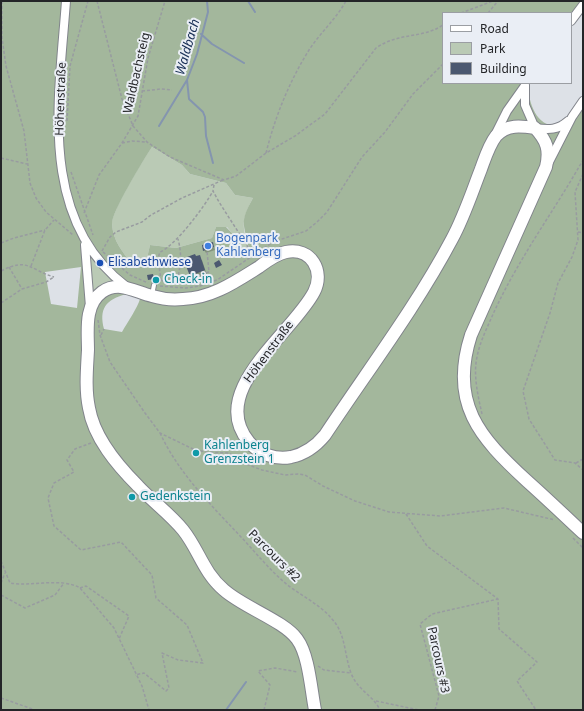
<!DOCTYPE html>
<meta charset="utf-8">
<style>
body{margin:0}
#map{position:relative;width:584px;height:711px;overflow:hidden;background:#dde1e7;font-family:"Noto Sans",sans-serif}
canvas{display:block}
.frame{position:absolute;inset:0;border:2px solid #242528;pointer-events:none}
.legend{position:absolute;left:442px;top:12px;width:130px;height:72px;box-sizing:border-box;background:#eaeef5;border:1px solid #9b9ea3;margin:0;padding:5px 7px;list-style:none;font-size:12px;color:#242528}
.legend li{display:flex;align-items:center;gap:8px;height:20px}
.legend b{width:20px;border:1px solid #9b9ea3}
</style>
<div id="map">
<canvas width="584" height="711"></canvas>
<div class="frame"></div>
<ul class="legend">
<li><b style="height:5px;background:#fff"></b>Road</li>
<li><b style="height:11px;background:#bacab5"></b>Park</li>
<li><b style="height:11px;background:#4b5870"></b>Building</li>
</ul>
</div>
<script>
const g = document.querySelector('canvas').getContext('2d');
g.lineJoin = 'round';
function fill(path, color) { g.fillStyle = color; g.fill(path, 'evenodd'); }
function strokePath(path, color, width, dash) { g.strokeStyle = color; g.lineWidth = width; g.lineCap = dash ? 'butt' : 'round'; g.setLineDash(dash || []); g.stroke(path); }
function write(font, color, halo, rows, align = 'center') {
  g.font = font + ' "Noto Sans",sans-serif'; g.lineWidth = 4; g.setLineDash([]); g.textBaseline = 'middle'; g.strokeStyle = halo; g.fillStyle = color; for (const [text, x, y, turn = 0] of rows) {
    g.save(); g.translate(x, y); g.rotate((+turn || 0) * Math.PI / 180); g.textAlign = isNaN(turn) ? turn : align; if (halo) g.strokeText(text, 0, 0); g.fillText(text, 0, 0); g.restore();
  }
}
const green = new Path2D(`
 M152 147 182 165 190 174 226 183 235 195 253 198C241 220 242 226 249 249L236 250 232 233 227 227H216L212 238 176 248 150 245 145 267 132 264C122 251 113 241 112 224 111 213 144 158 152 147Z
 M89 256 114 282 92 294Z`);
const forest = new Path2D(`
 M1 1H583V8L571 25V13H443V83H529C526 100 539 135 562 122 571 117 577 107 583 99V710H1ZM152 147 182 165 190 174 226 183 235 195 253 198C239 223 244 223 249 249L236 250 232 233 226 227H216L212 238 176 248 150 245 145 267 132 264C122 251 113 241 112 224 111 213 144 159 152 147ZM89 256 113 282 92 294ZM81 267 77 308 51 304 45 272ZM126 294 140 299C138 307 127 323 122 332L104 329C99 309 105 300 126 294Z`);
const shadow = new Path2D(`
 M212 243 215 250 206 253 204 250Z
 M202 260 207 275 193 280 185 261Z`);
const stream = new Path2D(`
 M207 1 208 12 197 54 187 80 189 99 203 112 205 117 206 136 213 163
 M248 1 255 12
 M201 34 212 44 244 63
 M159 126 187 80
 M226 710 246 682`);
const building = new Path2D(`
 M213 242 214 247 203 251 202 245Z
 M195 254 196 256 200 255 205 270 190 276 184 261 187 260V257Z
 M219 260 222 265 216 268 214 263Z
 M153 274 154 279 148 280 147 275Z`);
const path = new Path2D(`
 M2 1V38L6 66 24 131 30 183 36 198 46 212 73 235
 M97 1 122 99 133 126 147 142 170 157 224 180 236 176 266 153 295 136 325 114 376 48C399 32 422 39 443 25
 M461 13 493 1
 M488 13 498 1
 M142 91 161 89 172 90
 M67 121 70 66 88 1
 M122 143 132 141 146 142
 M266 153C275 117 289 82 309 50 320 33 336 19 346 1
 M1 158 27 164
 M583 161V165
 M71 172 93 235
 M583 174 575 192 578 240 572 257 558 283 550 313 523 391 529 419 555 460 575 463 583 470
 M214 185 213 191 219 202 253 255
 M84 213 99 175 122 143 138 116 148 58 165 1
 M578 232 583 233
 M1 243 14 238 45 230
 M102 251 110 237 116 232 142 222 151 215 182 198 223 180
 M103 252 130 275 148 283
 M31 266 45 230 54 220
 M9 267 22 289
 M1 271C28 257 30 270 54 277
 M197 276 200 286
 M177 280C181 265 182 254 178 239
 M157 281 177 280 209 272 207 251
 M161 281 158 258 160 252C175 246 205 206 213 191
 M160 286 186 288 200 286 217 280 273 242 306 231 317 222 327 212 362 157 385 132 413 94 443 64
 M1 303 22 289 46 282 54 277
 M98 320 100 335 110 362 145 413 160 433 193 449 205 452 229 453 246 464 262 470 285 475 298 474 305 475 323 486 355 501 389 512 440 516 504 508 555 520
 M101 335 104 329
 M482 414C478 396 473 375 477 357 480 341 488 326 494 312 519 258 554 211 583 160
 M160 433C179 474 212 506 242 538 256 553 269 569 284 582 299 595 320 604 332 619 346 634 344 654 351 673 358 691 373 695 380 710
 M91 443 75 449 67 460 74 472 54 483 48 498 54 526 81 550 121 542 152 575 156 598 187 625 203 663 178 660 162 653 169 688 166 691 144 673 135 675
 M576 463 583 459
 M406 514 427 546 498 599 499 629 537 662 517 681 536 710
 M573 538 583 548
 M1 561 10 583C30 587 62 577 80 588L114 628 142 686 149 710
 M1 583 5 573
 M80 588 86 586 129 616 119 639
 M1 595 25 608 55 595 64 583
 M318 666 324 670 351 673
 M1 698 35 710
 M376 701 419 710
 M264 710 270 685 258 671 275 668 298 672
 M435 710 439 696 420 624 432 614 498 599`);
const lane = new Path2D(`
 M152 295 154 285`);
const street = new Path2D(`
 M66 1C59 98 37 220 127 287
 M571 21 583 5
 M525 85V105L535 128C549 130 558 130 568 121
 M495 135 507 111 524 87
 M549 162 572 117 583 101
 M85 245 90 307`);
const secondary = new Path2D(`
 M315 710C311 690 309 655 297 639 284 621 243 607 224 590 203 572 199 550 183 530 170 514 152 501 138 486 117 465 94 438 89 408 85 389 87 369 88 350 88 331 84 305 102 292 119 280 135 292 152 296 162 299 173 300 183 299 212 298 235 282 259 267 267 261 276 254 286 252 311 247 325 271 314 292 293 333 206 391 249 442 259 454 275 460 291 457 305 454 316 446 325 435 368 370 416 307 452 239 464 217 472 192 481 169 485 158 489 145 496 136 507 124 521 126 535 128 547 141 550 150 546 167L471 335C449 403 479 437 527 481 546 498 564 515 583 533`);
const markers = [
 [208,246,4,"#3f7fe0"],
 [100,263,4,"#1a4fb4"],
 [156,280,4,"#0f9aa8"],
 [196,453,4,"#0f9aa8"],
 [132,497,4,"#0f9aa8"]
];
const streetNames = [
 ["Waldbachsteig",137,73,-77],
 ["Höhenstraße",61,99,-88],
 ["Höhenstraße",269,352,-53],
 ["Parcours #2",274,556,45],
 ["Parcours #3",438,660,78]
];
const shopNames = [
 ["Bogenpark",216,239],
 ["Kahlenberg",216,253]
];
const transitNames = [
 ["Elisabethwiese",108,263]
];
const cultureNames = [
 ["Check-in",164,280],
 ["Kahlenberg",204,446],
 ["Grenzstein 1",204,460],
 ["Gedenkstein",140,497]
];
const waterNames = [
 ["Waldbach",188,47,-74]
];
fill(green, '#bacab5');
fill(forest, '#a3b79c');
fill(shadow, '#0003');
strokePath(stream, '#8495af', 2);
fill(building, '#4b5870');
strokePath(lane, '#81848b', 6);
strokePath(street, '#81848b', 10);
strokePath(secondary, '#81848b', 14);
strokePath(path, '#989ba0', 1.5, [3, 2]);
strokePath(lane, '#fff', 4);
strokePath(street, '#fff', 8);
strokePath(secondary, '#fff', 12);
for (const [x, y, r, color] of markers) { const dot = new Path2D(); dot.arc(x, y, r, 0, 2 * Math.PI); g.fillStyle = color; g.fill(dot); strokePath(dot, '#eaeef5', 1.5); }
write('12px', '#242528', '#eaeef5', streetNames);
write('12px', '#366cbe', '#eaeef5', shopNames, 'left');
write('12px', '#164399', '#eaeef5', transitNames, 'left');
write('12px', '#0d838f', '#eaeef5', cultureNames, 'left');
write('italic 13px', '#193056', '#eaeef5', waterNames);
</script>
